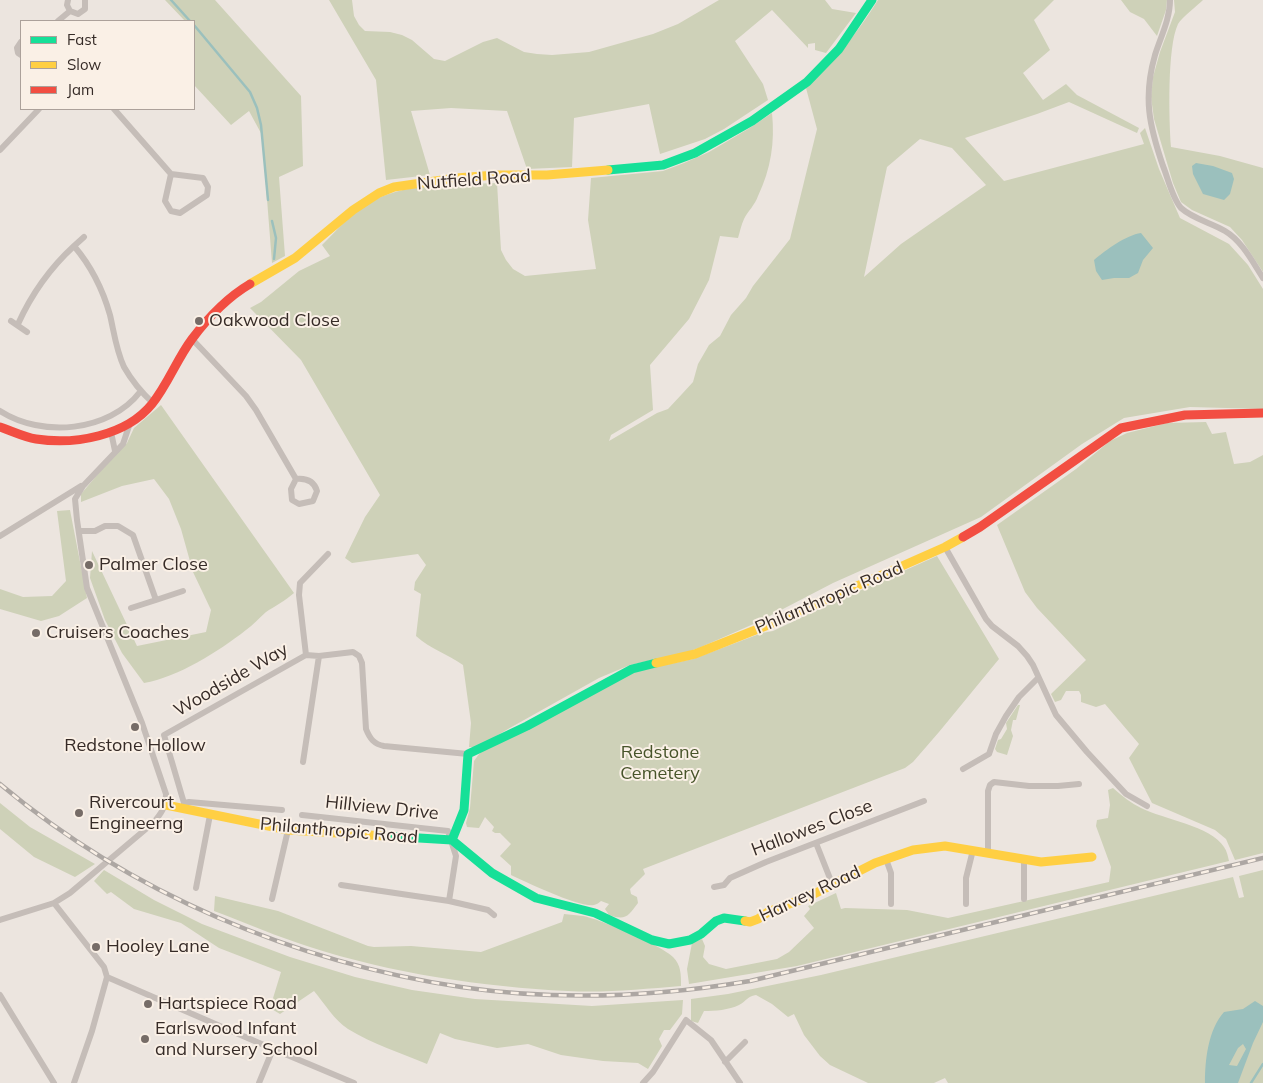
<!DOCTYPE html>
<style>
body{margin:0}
#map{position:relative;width:1263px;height:1083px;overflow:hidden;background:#ece5df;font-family:Mulish,sans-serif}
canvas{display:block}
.legend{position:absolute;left:20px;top:20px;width:175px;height:90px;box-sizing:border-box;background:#faf0e6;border:1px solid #aca19a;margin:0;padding:6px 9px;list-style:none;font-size:15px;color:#362b27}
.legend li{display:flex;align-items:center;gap:10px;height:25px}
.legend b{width:25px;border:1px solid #aca19a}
</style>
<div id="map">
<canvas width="1263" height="1083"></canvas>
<ul class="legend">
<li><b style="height:6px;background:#16e098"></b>Fast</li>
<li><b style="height:6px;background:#ffcf43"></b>Slow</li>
<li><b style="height:6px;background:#f24e42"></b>Jam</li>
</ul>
</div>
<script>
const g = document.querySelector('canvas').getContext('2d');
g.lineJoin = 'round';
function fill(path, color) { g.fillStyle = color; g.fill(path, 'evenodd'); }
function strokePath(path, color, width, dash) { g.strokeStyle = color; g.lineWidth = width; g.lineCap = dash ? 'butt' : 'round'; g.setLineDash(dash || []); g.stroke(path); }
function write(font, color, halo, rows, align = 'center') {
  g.font = font + ' Mulish,sans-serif'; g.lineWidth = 4; g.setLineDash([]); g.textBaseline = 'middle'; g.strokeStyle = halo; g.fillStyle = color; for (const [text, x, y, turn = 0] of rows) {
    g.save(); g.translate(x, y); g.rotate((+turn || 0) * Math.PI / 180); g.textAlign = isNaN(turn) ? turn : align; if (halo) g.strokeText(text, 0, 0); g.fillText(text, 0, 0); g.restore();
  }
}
const green = new Path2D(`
 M165 0H215L301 96 303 166 279 177 285 256 272 263 262 135 249 111 231 125 194 85V21H185Z
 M329 0H352L354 16 359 25 365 31 390 32 402 35 412 40 434 59 445 61 483 42 497 38 524 52 537 54 552 55 589 52 653 34 678 24 719 0H825L832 9 856 13 826 53 815 50V43L808 44V48L772 10 735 41 763 84 768 100 724 129 705 139 660 154 649 104 574 118 572 167 527 169 507 111 451 108 411 111 430 175 386 180 376 80Z
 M878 0H1054L1034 20 1050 50 1023 73 1043 100 1066 84 1077 95 1139 128 1137 133 1069 102 1037 114 965 138 1004 181 1144 144 1140 133 1145 128 1159 169 1180 218 1229 244 1248 265 1263 289V409L1190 407 1124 418 1082 444 981 517 833 583 758 622 699 648 687 652 630 665 599 678 508 729 478 747H469L471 723 463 665C448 654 430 649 416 636L421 594 414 590 415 582 426 565 418 554 352 563 345 558 365 517 380 495 301 360 250 308 261 302 299 271 330 256 322 245C338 229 354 210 375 200 408 182 460 185 497 183L501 250 506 260 513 269 525 276 596 269 588 220 591 178 663 171 684 163 709 152 748 129 772 113C775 142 771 169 758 196 755 205 748 211 744 219 741 225 740 232 738 238L720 236 709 280 689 319 650 365 653 410 611 435 609 441 657 413 668 409 682 394 693 382 698 364 709 345 720 336 731 315 746 298 753 286 790 239 817 129 806 88C836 59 856 35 878 0ZM920 139 952 148 986 185 901 244 864 277 887 167Z
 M1121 0H1167L1166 10 1157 36 1144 19 1130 12Z
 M1174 0H1203C1197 6 1182 17 1178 24 1167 47 1169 120 1171 147L1220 156 1263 168V272L1242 240 1230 227 1192 210 1181 202 1173 183 1154 119 1151 97 1153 77 1160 52 1175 12Z
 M161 405 294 593C285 601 275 606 266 612 259 618 253 625 246 630 218 652 178 677 144 683L122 653 105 620 90 578 92 551 137 646 206 632 211 610 193 572 181 529 169 499 154 479 122 486 81 502V494L103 468 127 443 134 428Z
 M1206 422 1212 434 1226 432 1234 464 1250 462 1263 455V853L1235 860 1226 839 1215 830 1152 803 1129 758 1139 744 1105 704 1096 707 1081 702V695L1079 691H1066L1061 700 1055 702 1051 694 1086 660 1037 608 1025 592 997 525 1076 469 1110 441 1127 433 1167 423Z
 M70 510 87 598 59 616 41 621 0 609V589L23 597 52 596 66 581 57 511Z
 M937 556 999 659 939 732 913 762 905 768 643 869 645 874 630 889 631 894 637 897 638 903C628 916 626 921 609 915L605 909 609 904 601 901C599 903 597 904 594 905 580 908 526 882 511 875V866L500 856 511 844 500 833H495L492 831 494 827 485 817 479 828 467 827 466 823 470 808 474 761 479 754 487 748 623 676 641 670 693 659 762 633 773 631 832 603Z
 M1018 705H1020L1016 720H1013L1011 730 1013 736 1007 755 997 752 995 749 998 740 1001 739 1007 729 1006 723Z
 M1113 788C1122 796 1131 803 1141 808 1163 819 1211 826 1224 847 1227 851 1228 857 1229 861L797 966 689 984 687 969 692 943 702 939 705 946 703 957 709 964 726 969 777 959 789 952 814 928 804 916 810 909 808 906 836 893 841 909 845 908 907 910 948 918 1109 882 1111 867 1096 826 1097 820 1108 818 1110 805 1108 790Z
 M0 803 30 827 95 864 75 877 34 857 0 829Z
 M104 870 154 900 202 924 290 957 355 977 412 990 475 999 592 1006 683 1000 682 1014 670 1030H664L659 1039 662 1046 648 1069 638 1063 603 1061 561 1055 528 1044 497 1048 455 1039 440 1033 427 1064C401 1053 372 1044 348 1029 334 1020 325 1004 314 991L280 1014 270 1008 281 972 219 948 181 923 134 909 111 892 107 894 94 881Z
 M1263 870V1083H948L945 1078 934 1083H868L830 1065 820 1056 804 1035 794 1014 788 1017 772 1004 756 995C746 997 747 1001 739 1005 729 1010 715 1011 704 1011L698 1023 691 1021V999L728 994 821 975 1233 877 1239 898 1244 897 1239 876Z
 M215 896 278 911 368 946 374 947 411 946 481 952 562 922 564 914C570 915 577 915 583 916 600 919 661 945 673 957 681 965 681 974 681 986 643 989 605 993 568 991 483 987 390 973 310 947 278 937 246 923 214 911Z`);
const water = new Path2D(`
 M1196 163 1213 166 1232 173 1234 179 1230 194 1224 200 1203 194 1193 174 1192 166Z
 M1141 233 1153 248 1143 260 1138 273 1129 278H1114L1102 280 1096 271 1094 260C1106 250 1126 235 1141 233Z
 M1255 1001 1263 1006V1022L1253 1043 1238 1083H1205C1205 1060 1208 1030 1224 1012L1243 1009ZM1243 1044 1246 1049 1237 1066 1229 1065 1238 1048Z`);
const stream = new Path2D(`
 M171 0 190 21
 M194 25 250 92 257 108 261 125 268 200
 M272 221 276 238 274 259
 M1251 1083 1263 1064`);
const street = new Path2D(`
 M68 0 67 5 70 11 78 14 85 9V0
 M1170 0C1170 19 1161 36 1155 55 1143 97 1149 125 1163 166 1168 178 1172 198 1181 208 1193 219 1212 223 1225 231 1242 241 1252 261 1263 278
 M58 21 70 11
 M21 42 17 48 18 53 21 55
 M114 109 171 174 203 178 208 187 207 195 180 213 171 211 165 201 171 174
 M0 150 39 109
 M74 246 84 237
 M11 321 27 332
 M18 324C32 293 49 269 74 246 91 266 103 290 110 315 114 332 116 350 124 367 132 381 141 392 153 403
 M192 339 246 396 256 410 296 479
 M0 411C42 438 109 432 140 392
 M111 432 115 451
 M296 479C306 478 314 481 317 491L313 501 299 504 292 500 291 489Z
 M79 531H95L105 526H118L133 535 156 600 183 591
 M0 536 81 486
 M945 547 986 619 992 626 1018 646 1027 656 1033 665 1056 715 1087 752 1126 794 1147 806
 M131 608 156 600
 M306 655 319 656 353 652 359 656 362 663 366 729C370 739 374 744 384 746L468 754
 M303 762 319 656
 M963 769 989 754 996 734 1006 716 1019 697 1038 678
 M184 803 189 802 282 810
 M184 808V803L164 735 306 655 299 595 300 583 328 554
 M302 815 448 831 456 856 449 901 488 910 494 915
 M816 843 833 886
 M988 852V791L990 785 994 782 1029 786H1058L1079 784
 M886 859 891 873V904
 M1024 860V899
 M341 885 449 901
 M714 887 724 885 730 878 766 862 924 801
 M196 888 210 815
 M272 899 288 830
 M54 903 104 967 107 977 92 1031 74 1083
 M966 904V878L973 850
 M0 920 54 903 70 893 153 823C161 814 166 807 166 794L142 723 87 588 77 520 75 499 83 486 123 444 130 423
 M107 977 273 1049 354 1083
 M0 995 54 1083
 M725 1062 745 1042
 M259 1083 273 1049
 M643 1083 653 1072 686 1020 711 1040 740 1083`);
const fast = new Path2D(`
 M608 170 663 165 695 153 752 121 807 82 839 49 872 0
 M386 836 452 840 492 873 536 898 595 913 652 940 669 944 690 940 701 934 716 921 724 918 745 921
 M452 840 464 810 468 754 527 726 632 669 656 663`);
const slow = new Path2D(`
 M250 284 295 258 353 210 379 193 394 187 456 178 496 175H547L608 170
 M656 663 695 654 773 623 945 547 963 537
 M166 805 288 830 386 836
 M745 921 750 922 758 919 768 912 810 896 875 863 913 850 945 846 1041 862 1092 857`);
const jam = new Path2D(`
 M0 427C12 431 24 437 36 439 75 445 126 436 152 404 168 384 177 359 192 339 207 319 228 297 250 284
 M963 537 980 527 1121 428 1185 415 1263 413`);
const rail = new Path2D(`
 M0 784C130 893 294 962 461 987 557 1001 655 997 750 981L1263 858`);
const markers = [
 [199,321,5,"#766c67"],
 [89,565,5,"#766c67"],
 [36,633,5,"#766c67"],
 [135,727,5,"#766c67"],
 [79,813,5,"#766c67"],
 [96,947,5,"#766c67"],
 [148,1004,5,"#766c67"],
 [145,1039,5,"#766c67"]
];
const streetNames = [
 ["Nutfield Road",474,180,-4],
 ["Philanthropic Road",829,598,-23],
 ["Woodside Way",231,680,-30],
 ["Hillview Drive",382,808,6],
 ["Hallowes Close",812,828,-21],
 ["Philanthropic Road",339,831,5],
 ["Harvey Road",810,894,-25]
];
const poiNames = [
 ["Oakwood Close",209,321],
 ["Palmer Close",99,565],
 ["Cruisers Coaches",46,633],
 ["Redstone Hollow",135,746,"center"],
 ["Rivercourt",89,803],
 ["Engineerng",89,824],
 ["Hooley Lane",106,947],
 ["Hartspiece Road",158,1004],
 ["Earlswood Infant",155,1029],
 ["and Nursery School",155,1050]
];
const parkNames = [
 ["Redstone",660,753],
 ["Cemetery",660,774]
];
fill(green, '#ced1b8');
fill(water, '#9bc0bd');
strokePath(stream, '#9bc0bd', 2.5);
strokePath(street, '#c5bdb8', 6);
strokePath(fast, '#16e098', 9);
strokePath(slow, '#ffcf43', 9);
strokePath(jam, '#f24e42', 9);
strokePath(rail, '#ada7a3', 4.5);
strokePath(rail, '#faf0e6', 2.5, [8]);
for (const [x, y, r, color] of markers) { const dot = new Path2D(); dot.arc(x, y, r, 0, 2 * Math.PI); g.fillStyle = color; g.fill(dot); strokePath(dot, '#faf0e6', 2); }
write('18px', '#362b27', '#faf0e6', streetNames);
write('18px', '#362b27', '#faf0e6', poiNames, 'left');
write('18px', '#47542a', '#faf0e6', parkNames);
</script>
